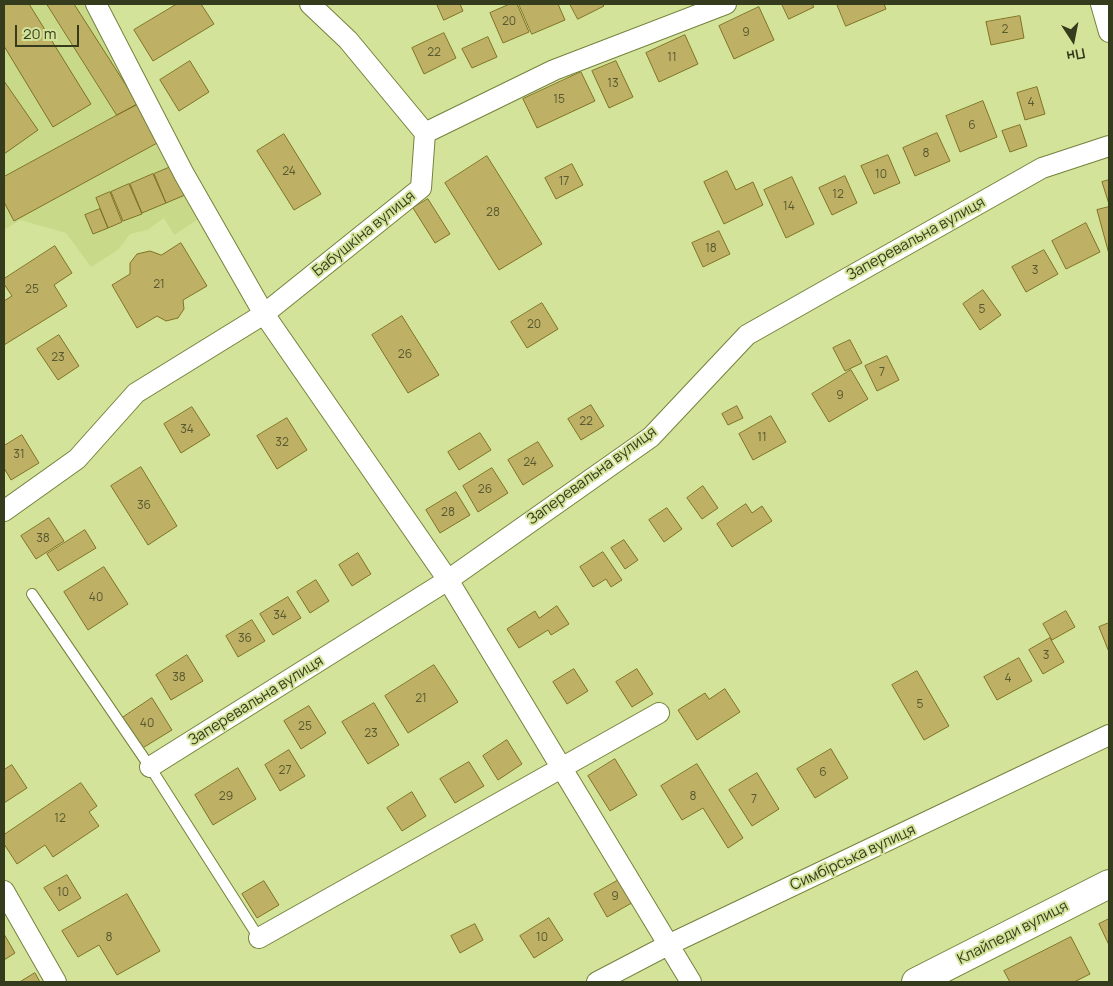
<!DOCTYPE html>
<meta charset="utf-8">
<style>
body{margin:0}
#map{position:relative;width:1113px;height:986px;overflow:hidden;background:#d3e49a;font-family:Manrope,sans-serif}
canvas{display:block}
.frame{position:absolute;inset:0;border:5px solid #353b1d;pointer-events:none}
.north{position:absolute;left:1048px;top:15px;width:50px;height:50px;-webkit-text-stroke:4px #d3e49a;paint-order:stroke;rotate:169deg;font-size:14px;font-weight:700;line-height:20px;text-align:center;color:#353b1d}
.north::after{content:'';display:block;margin:auto;width:18px;height:22px;background:#353b1d;clip-path:polygon(50% 0,100% 100%,50% 72%,0 100%)}
.scale{position:absolute;left:15px;top:25px;width:64px;height:22px;box-sizing:border-box;border:2px solid #353b1d;border-top:0;padding-left:6px;font-size:15px;line-height:18px;white-space:nowrap;color:#353b1d;-webkit-text-stroke:4px #d3e49a;paint-order:stroke}
</style>
<div id="map">
<canvas width="1113" height="986"></canvas>
<div class="frame"></div>
<div class="north">Пн</div>
<div class="scale">20 m</div>
</div>
<script>
const g = document.querySelector('canvas').getContext('2d');
g.lineJoin = 'round';
function fill(path, color) { g.fillStyle = color; g.fill(path, 'evenodd'); }
function strokePath(path, color, width, dash) { g.strokeStyle = color; g.lineWidth = width; g.lineCap = dash ? 'butt' : 'round'; g.setLineDash(dash || []); g.stroke(path); }
function write(font, color, halo, rows, align = 'center') {
  g.font = font + ' Manrope,sans-serif'; g.lineWidth = 4; g.setLineDash([]); g.textBaseline = 'middle'; g.strokeStyle = halo; g.fillStyle = color; for (const [text, x, y, turn = 0] of rows) {
    g.save(); g.translate(x, y); g.rotate((+turn || 0) * Math.PI / 180); g.textAlign = isNaN(turn) ? turn : align; if (halo) g.strokeText(text, 0, 0); g.fillText(text, 0, 0); g.restore();
  }
}
const built = new Path2D(`
 M4 4H92L203 216 174 235 164 218 147 230 130 234 118 250 91 267 66 233 20 220 4 230Z`);
const building = new Path2D(`
 M4 4H29L91 104 53 127 4 46Z
 M47 4H74L138 104 117 115Z
 M177 4H201L214 24 153 61 134 30Z
 M437 4H460L463 11 444 20Z
 M510 4H517L529 32 503 43 490 13Z
 M519 4H558L565 20 532 34Z
 M570 4H602L604 6 578 19Z
 M782 4H812L814 7 789 19Z
 M837 4H884L886 9 846 26Z
 M759 7 774 40 734 59 719 26Z
 M1020 16 1024 38 991 45 986 22Z
 M444 33 456 58 424 74 412 48Z
 M685 35 698 64 659 82 646 53Z
 M488 37 497 57 472 68 462 49Z
 M190 61 209 92 179 111 160 80Z
 M616 61 633 97 609 108 592 71Z
 M581 72 595 101 537 128 523 99Z
 M4 81 38 130 4 154Z
 M1037 87 1045 114 1025 120 1017 93Z
 M983 101 997 137 960 152 946 116Z
 M138 104 159 142 14 221 4 202V177Z
 M1020 125 1027 146 1010 152 1002 131Z
 M937 133 950 161 915 176 903 148Z
 M284 134 321 194 294 210 257 151Z
 M888 155 900 183 874 194 861 166Z
 M487 156 542 244 499 270 445 183Z
 M572 164 583 185 556 199 545 178Z
 M173 166 185 195 166 203 154 174Z
 M727 171 736 190 753 182 763 205 724 224 704 182Z
 M153 174 166 203 142 213 130 184Z
 M845 176 857 203 832 215 819 188Z
 M792 177 814 224 786 238 764 190Z
 M1109 180V204L1102 182Z
 M129 184 142 214 123 221 111 192Z
 M110 192 122 222 108 228 96 198Z
 M428 199 450 234 435 243 413 208Z
 M1109 207V254L1097 210Z
 M100 209 108 228 93 234 85 215Z
 M1086 223 1100 252 1066 269 1052 241Z
 M719 231 730 254 703 267 692 243Z
 M181 243 207 286 183 300 184 309 178 318 166 321 157 316 137 328 112 285 130 274V263L137 254 150 251 161 255Z
 M55 246 72 273 54 285 67 306 4 345V301L12 296 4 284V279Z
 M1044 250 1058 274 1026 292 1012 267Z
 M983 290 1001 315 980 330 963 304Z
 M542 303 558 329 527 348 511 322Z
 M402 316 439 375 408 393 372 335Z
 M59 335 79 366 58 380 37 349Z
 M850 340 862 363 845 371 833 348Z
 M887 356 899 380 877 391 865 366Z
 M851 370 868 399 829 422 812 394Z
 M591 405 604 426 581 440 568 419Z
 M737 406 743 418 728 425 722 414Z
 M192 407 210 435 181 453 164 424Z
 M771 416 786 442 753 460 739 434Z
 M287 418 307 450 277 469 257 436Z
 M480 433 491 450 459 470 448 452Z
 M22 435 39 463 11 480 4 468V446Z
 M538 442 553 466 523 485 508 460Z
 M141 467 177 526 148 545 111 486Z
 M492 468 508 493 478 512 463 486Z
 M703 486 718 508 702 519 687 498Z
 M456 492 470 515 440 533 426 510Z
 M746 504 752 513 762 506 772 521 732 547 717 524Z
 M667 508 682 529 664 542 649 520Z
 M49 518 64 541 36 559 21 536Z
 M85 530 96 548 58 571 47 554Z
 M624 540 638 560 625 569 611 548Z
 M603 552 622 580 611 587 606 579 593 587 580 567Z
 M358 553 371 574 352 586 339 565Z
 M104 567 128 604 88 630 64 592Z
 M316 580 329 601 310 613 297 592Z
 M288 597 301 618 273 635 260 614Z
 M557 606 569 624 551 635 548 630 519 648 507 629 535 611 539 618Z
 M1066 611 1075 627 1052 640 1043 624Z
 M252 620 265 641 238 657 226 636Z
 M1109 623V652L1099 627Z
 M1050 638 1064 662 1043 674 1029 650Z
 M187 655 203 681 171 700 156 675Z
 M1019 658 1032 681 997 700 984 677Z
 M434 665 458 702 408 733 385 696Z
 M574 669 588 691 567 704 553 682Z
 M637 669 653 694 632 707 616 682Z
 M917 671 949 726 924 740 892 685Z
 M725 689 740 712 697 740 678 710 705 693 709 699Z
 M152 698 172 730 141 749 122 718Z
 M374 703 399 745 368 764 342 722Z
 M309 706 326 733 301 749 284 721Z
 M507 740 522 764 498 780 483 756Z
 M831 749 848 778 815 798 797 769Z
 M289 750 305 776 280 791 265 765Z
 M615 759 637 795 610 811 588 776Z
 M469 762 484 786 455 803 440 779Z
 M697 764 743 838 728 848 703 808 682 820 661 786Z
 M12 765 27 788 4 803V770Z
 M238 768 256 799 213 825 195 795Z
 M757 773 779 809 752 826 729 790Z
 M81 783 97 806 89 812 99 826 53 857 45 845 17 864 4 844V835Z
 M412 792 426 816 402 831 387 808Z
 M67 875 81 898 59 911 44 888Z
 M624 877 637 900 607 917 594 894Z
 M264 881 279 905 257 918 242 894Z
 M127 894 160 951 117 975 99 945 78 957 62 931Z
 M549 918 563 940 534 958 520 936Z
 M1109 919V945L1099 924Z
 M475 924 483 940 460 953 451 936Z
 M4 934 15 953 4 960Z
 M1071 937 1090 974 1074 982H1010L1004 971Z
 M35 973 40 982H20Z`);
const lane = new Path2D(`
 M32 594 150 767 259 938`);
const street = new Path2D(`
 M96 4 184 174 264 314 448 580 691 982
 M310 4 348 40 425 133
 M1101 4 1109 32
 M4 511 77 459 136 393 264 314 421 188 425 133 554 70 726 4
 M150 767 448 580 651 437 747 335 1042 168 1109 146
 M4 891 56 982
 M259 938 659 713
 M597 982 668 945 1109 735`);
const secondary = new Path2D(`
 M916 982 1109 884`);
const numberNames = [
 ["20",509,22],
 ["2",1005,30],
 ["9",746,33],
 ["22",434,53],
 ["11",672,58],
 ["13",613,84],
 ["15",559,100],
 ["4",1031,103],
 ["6",972,126],
 ["8",926,154],
 ["24",289,172],
 ["10",881,175],
 ["17",564,182],
 ["12",838,195],
 ["14",789,207],
 ["28",493,213],
 ["18",711,249],
 ["3",1035,271],
 ["21",159,285],
 ["25",32,290],
 ["5",982,310],
 ["20",534,325],
 ["26",405,355],
 ["23",58,358],
 ["7",882,373],
 ["9",840,396],
 ["22",586,422],
 ["34",187,430],
 ["11",762,438],
 ["32",282,443],
 ["31",19,455],
 ["24",530,463],
 ["26",485,490],
 ["36",144,506],
 ["28",448,513],
 ["38",43,539],
 ["40",96,598],
 ["34",280,616],
 ["36",245,639],
 ["3",1046,656],
 ["38",179,678],
 ["4",1008,679],
 ["21",421,699],
 ["5",920,705],
 ["40",147,724],
 ["25",305,727],
 ["23",371,734],
 ["27",285,771],
 ["6",823,773],
 ["29",226,797],
 ["8",693,797],
 ["7",754,800],
 ["12",60,819],
 ["10",63,893],
 ["9",615,897],
 ["8",109,938],
 ["10",542,938]
];
const streetNames = [
 ["Бабушкіна вулиця",364,234,-39],
 ["Заперевальна вулиця",916,239,-29],
 ["Заперевальна вулиця",592,476,-36],
 ["Заперевальна вулиця",256,701,-32],
 ["Симбірська вулиця",853,858,-25],
 ["Клайпеди вулиця",1013,933,-27]
];
fill(built, '#c8da89');
fill(building, '#beb065');
strokePath(building, '#807225', 1);
strokePath(lane, '#74823c', 12);
strokePath(street, '#74823c', 22);
strokePath(secondary, '#74823c', 30);
strokePath(lane, '#fff', 10);
strokePath(street, '#fff', 20);
strokePath(secondary, '#fff', 28);
write('12px', '#57582f', null, numberNames);
write('15px', '#353b1d', '#d3e49a', streetNames);
</script>
